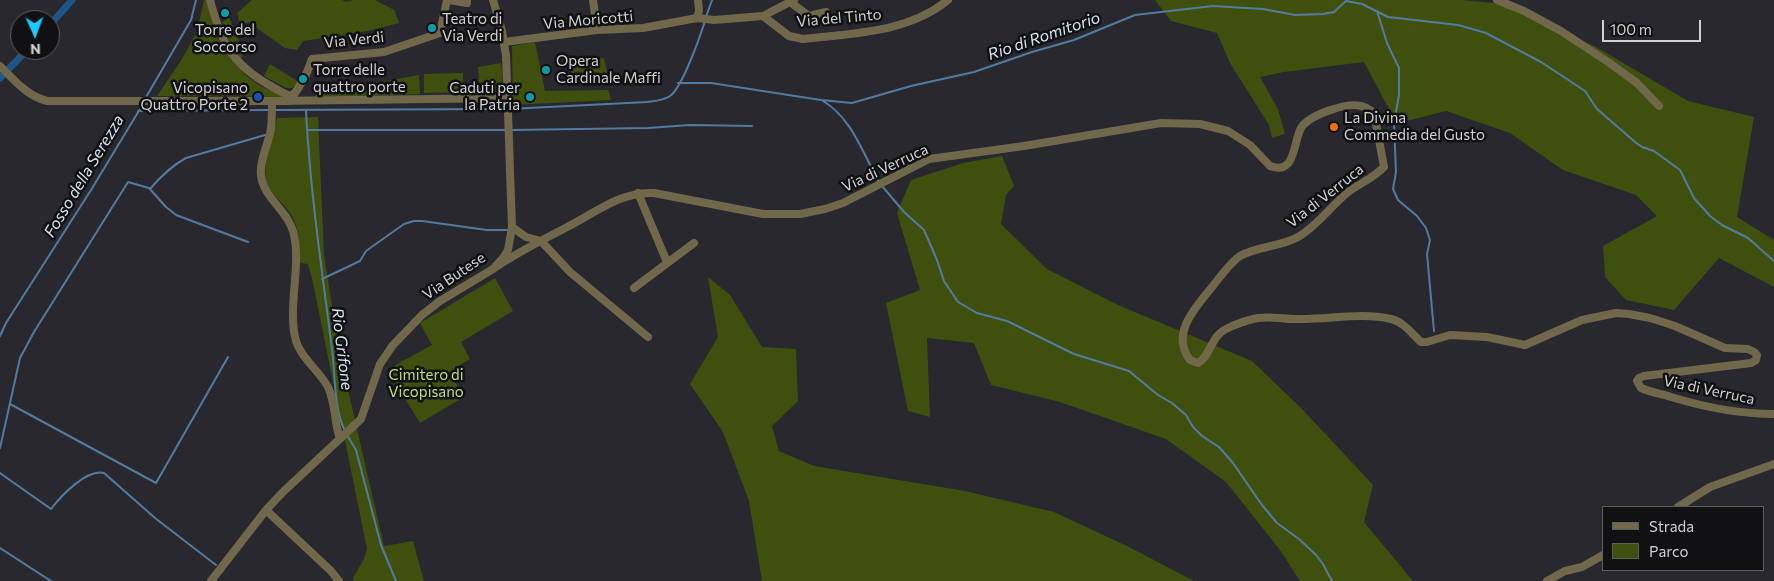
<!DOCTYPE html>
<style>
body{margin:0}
#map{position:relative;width:1774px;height:581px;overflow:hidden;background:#28282e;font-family:Commissioner,sans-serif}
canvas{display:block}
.legend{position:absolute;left:1602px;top:506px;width:162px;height:65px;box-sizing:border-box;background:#111114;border:1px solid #5e5e61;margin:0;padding:6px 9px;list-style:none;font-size:15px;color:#d1d1d5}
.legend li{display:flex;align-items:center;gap:10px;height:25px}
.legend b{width:25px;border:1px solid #5e5e61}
.north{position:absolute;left:10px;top:10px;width:50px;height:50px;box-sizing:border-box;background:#111114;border:1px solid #5e5e61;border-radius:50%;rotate:178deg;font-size:14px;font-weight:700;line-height:20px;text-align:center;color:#d1d1d5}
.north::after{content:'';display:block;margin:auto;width:18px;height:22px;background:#1acafc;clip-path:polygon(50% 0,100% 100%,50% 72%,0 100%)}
.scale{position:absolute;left:1602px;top:20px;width:99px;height:22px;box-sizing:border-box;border:2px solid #d1d1d5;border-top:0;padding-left:6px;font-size:15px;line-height:18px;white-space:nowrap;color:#d1d1d5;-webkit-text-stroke:4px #111114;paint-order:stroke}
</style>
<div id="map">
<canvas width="1774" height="581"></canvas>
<ul class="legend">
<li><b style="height:6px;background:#71684b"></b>Strada</li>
<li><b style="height:14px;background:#3f500e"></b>Parco</li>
</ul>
<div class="north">N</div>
<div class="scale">100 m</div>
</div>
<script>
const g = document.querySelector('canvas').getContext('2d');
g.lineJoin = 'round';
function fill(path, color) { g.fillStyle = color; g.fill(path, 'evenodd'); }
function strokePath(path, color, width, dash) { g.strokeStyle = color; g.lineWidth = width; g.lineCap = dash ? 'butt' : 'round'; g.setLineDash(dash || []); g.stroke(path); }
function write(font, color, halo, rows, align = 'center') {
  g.font = font + ' Commissioner,sans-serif'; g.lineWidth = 5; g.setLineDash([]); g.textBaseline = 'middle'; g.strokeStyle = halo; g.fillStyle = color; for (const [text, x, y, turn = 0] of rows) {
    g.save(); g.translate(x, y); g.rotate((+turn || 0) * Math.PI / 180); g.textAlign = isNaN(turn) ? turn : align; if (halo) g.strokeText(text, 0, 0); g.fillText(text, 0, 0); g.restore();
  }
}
const green = new Path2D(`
 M204 0H206L217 38 231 59 247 76 260 86 285 97 157 96 182 59 197 32Z
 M252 0H342L346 2 354 0H375L394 10 399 23 368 31 303 41 297 50 285 48 258 29 251 22 240 24 237 13Z
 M1155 0H1462L1503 4 1596 47 1688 101 1754 117 1737 217 1774 240V287L1719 258 1674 310 1626 300 1605 277 1603 246 1657 216 1636 195 1563 170 1510 133 1446 111 1403 122 1391 113 1364 62 1284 72 1260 77 1278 109 1285 134 1272 138 1269 125 1230 63 1217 33 1171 21Z
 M229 18 244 52 241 59 230 44 222 22Z
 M535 42 545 91 607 90 609 92 611 100 513 105 512 46Z
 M604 58 608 77 572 83 569 64Z
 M501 63C502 76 505 85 494 94L483 95V83H479L478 67Z
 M270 64 299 82 292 88H286L264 76Z
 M463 73V92L424 93V74Z
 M419 75 420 94 316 97 315 94Z
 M318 117 324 255 339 351 384 546 413 541 424 581H354L353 578 364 559 367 549 312 278 308 264 299 263C300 244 300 223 286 208 279 199 269 191 266 180 263 164 273 135 277 118Z
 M1002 156 1014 186 1006 195 1001 224 1047 269 1118 305 1252 361 1302 409 1373 485 1364 522 1413 581H1300L1280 550 1226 482 1166 439 1060 402 991 385 974 343 927 338 930 417 908 411 886 303 920 290 897 213 911 180 963 163Z
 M708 277 730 295 762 347 796 349 798 401 772 426 779 451 814 466 965 491 1054 512 1127 546 1194 581H762L749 501 723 432 690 384 718 337Z
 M495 278 513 311 461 342 470 359 449 372 464 397 420 423 390 374 392 367 432 345 420 323Z`);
const stream = new Path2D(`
 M1377 11 1387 43 1399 68V95L1394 123 1396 172 1393 189 1398 200 1417 216 1426 228 1430 240 1427 254 1434 331
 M706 17 712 0
 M678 83H711L821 100 852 103 911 86 974 72 1032 52 1074 40 1135 15 1213 6 1263 9 1295 15 1323 14 1334 12 1346 1 1362 4 1388 17 1458 25 1486 33 1541 62 1585 91 1597 109 1635 142 1642 147 1654 151 1680 170 1694 198 1710 216 1722 225 1748 238 1774 261
 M145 99 191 20 196 0
 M823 101C852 118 863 154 879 182
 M509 109 647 102C655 101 663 101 670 96 682 88 700 37 705 21
 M274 110 505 109
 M138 111 270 110
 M306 111C310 191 322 270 332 349 335 371 334 411 345 431
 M307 130H507
 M512 130 648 128 690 125 752 126
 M882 186 904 212 924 230 937 260 944 281 958 302 977 313 1007 321 1074 354 1129 371 1158 395 1172 403 1186 415 1193 427 1202 436 1219 447 1233 463 1262 505 1277 523 1299 539 1316 555 1323 564 1332 581
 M150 189C161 176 171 166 186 158L265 135
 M322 279 360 261 366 251 404 224 414 221H422L487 230H508
 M0 336 6 323 91 190 143 104
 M10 404 156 483 228 357
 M347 435 356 450 381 545 396 581
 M0 448 20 358 34 332 128 182 149 188 166 207 176 215 248 242
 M0 473 51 509C61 496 86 469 104 473L155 518 216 565
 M0 548 51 581`);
const canal = new Path2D(`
 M50 25 72 0
 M0 78 27 50`);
const minor = new Path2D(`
 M210 0C221 42 231 63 269 85 276 89 282 93 290 96V101
 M449 0 467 3V0
 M593 0 597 30
 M1497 0 1524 11 1561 31 1608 62 1637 83 1659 106
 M790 2 809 16 826 12
 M763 16 789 36 803 39C853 33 908 33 948 0
 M697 18 699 11 698 0
 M504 42 597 30 643 28 697 18 714 20 763 16 794 0
 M0 66C14 80 27 96 47 101H272L508 98
 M306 75 312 59 384 52 440 33 447 0
 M290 96 295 93 302 82
 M272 101C272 110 272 119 271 128 269 143 259 161 261 176 264 198 287 210 293 231 302 263 288 304 295 337 299 357 319 370 328 387 336 404 334 422 340 439
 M638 193 667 262
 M512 227 526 237 541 241
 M541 241 570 272 648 337
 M493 269C517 252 541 241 567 227 595 213 621 191 654 193L763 214H800L825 209 843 203 929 159 1024 146 1161 123 1200 124 1228 131 1250 145 1270 166C1296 176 1293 142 1301 128 1309 115 1347 102 1361 106 1366 107 1370 110 1374 113L1384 167C1374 178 1358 184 1347 193 1330 207 1317 226 1298 237 1280 247 1258 246 1240 256 1230 263 1220 277 1212 287 1195 308 1170 334 1190 360L1198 363C1210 357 1211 336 1226 329 1236 324 1247 320 1258 318 1272 316 1283 319 1296 319 1328 320 1360 312 1391 319 1404 322 1412 334 1421 342H1427L1450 335 1487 337 1525 345 1582 320 1616 313 1629 314 1650 318 1675 326 1725 348 1748 349 1754 352 1757 355 1756 360 1751 363 1644 376 1639 378 1637 381 1641 388C1650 392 1661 394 1671 397 1704 407 1739 414 1774 414
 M634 288 694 243
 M1678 507 1710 487 1774 464
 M266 510 331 571 339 581
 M211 581 266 510 283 492 361 419 380 364 393 345 422 315 440 301 493 269 503 258 508 250 512 227 506 56 502 31 493 0
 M1547 581 1565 571 1582 567 1603 555`);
const markers = [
 [225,13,5,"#0f9aa8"],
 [432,28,5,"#0f9aa8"],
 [546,70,5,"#0f9aa8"],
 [303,79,5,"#0f9aa8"],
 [258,97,5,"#1a4fb4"],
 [530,97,5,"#0f9aa8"],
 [1334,127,5,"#e8710a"]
];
const streetNames = [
 ["Via del Tinto",839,18,-5],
 ["Via Moricotti",588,20,-5],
 ["Via Verdi",354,40,-6],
 ["Via di Verruca",885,168,-25],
 ["Via di Verruca",1325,196,-38],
 ["Via Butese",454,276,-34],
 ["Via di Verruca",1709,390,12]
];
const poiNames = [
 ["Teatro di",442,19],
 ["Via Verdi",442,36],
 ["Torre del",225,30,"center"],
 ["Soccorso",225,47,"center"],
 ["Opera",556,61],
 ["Cardinale Maffi",556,78],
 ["Torre delle",313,70],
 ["quattro porte",313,87],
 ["Vicopisano",248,88,"right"],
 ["Quattro Porte 2",248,105,"right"],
 ["Caduti per",520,88,"right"],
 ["la Patria",520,105,"right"],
 ["La Divina",1344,118],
 ["Commedia del Gusto",1344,135]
];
const parkNames = [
 ["Cimitero di",426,375],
 ["Vicopisano",426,392]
];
const waterNames = [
 ["Rio di Romitorio",1044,36,-19],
 ["Fosso della Serezza",84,176,-59],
 ["Rio Grifone",342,349,83]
];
fill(green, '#3f500e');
strokePath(stream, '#547b9f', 2);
strokePath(canal, '#1f5688', 7);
strokePath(minor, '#71684b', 8);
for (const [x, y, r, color] of markers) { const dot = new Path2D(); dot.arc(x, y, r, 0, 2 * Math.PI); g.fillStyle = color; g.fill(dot); strokePath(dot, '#111114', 2); }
write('15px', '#d1d1d5', '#111114', streetNames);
write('15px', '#d1d1d5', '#111114', poiNames, 'left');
write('15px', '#bfde7b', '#111114', parkNames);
write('italic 16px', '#d6e5f4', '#111114', waterNames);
</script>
